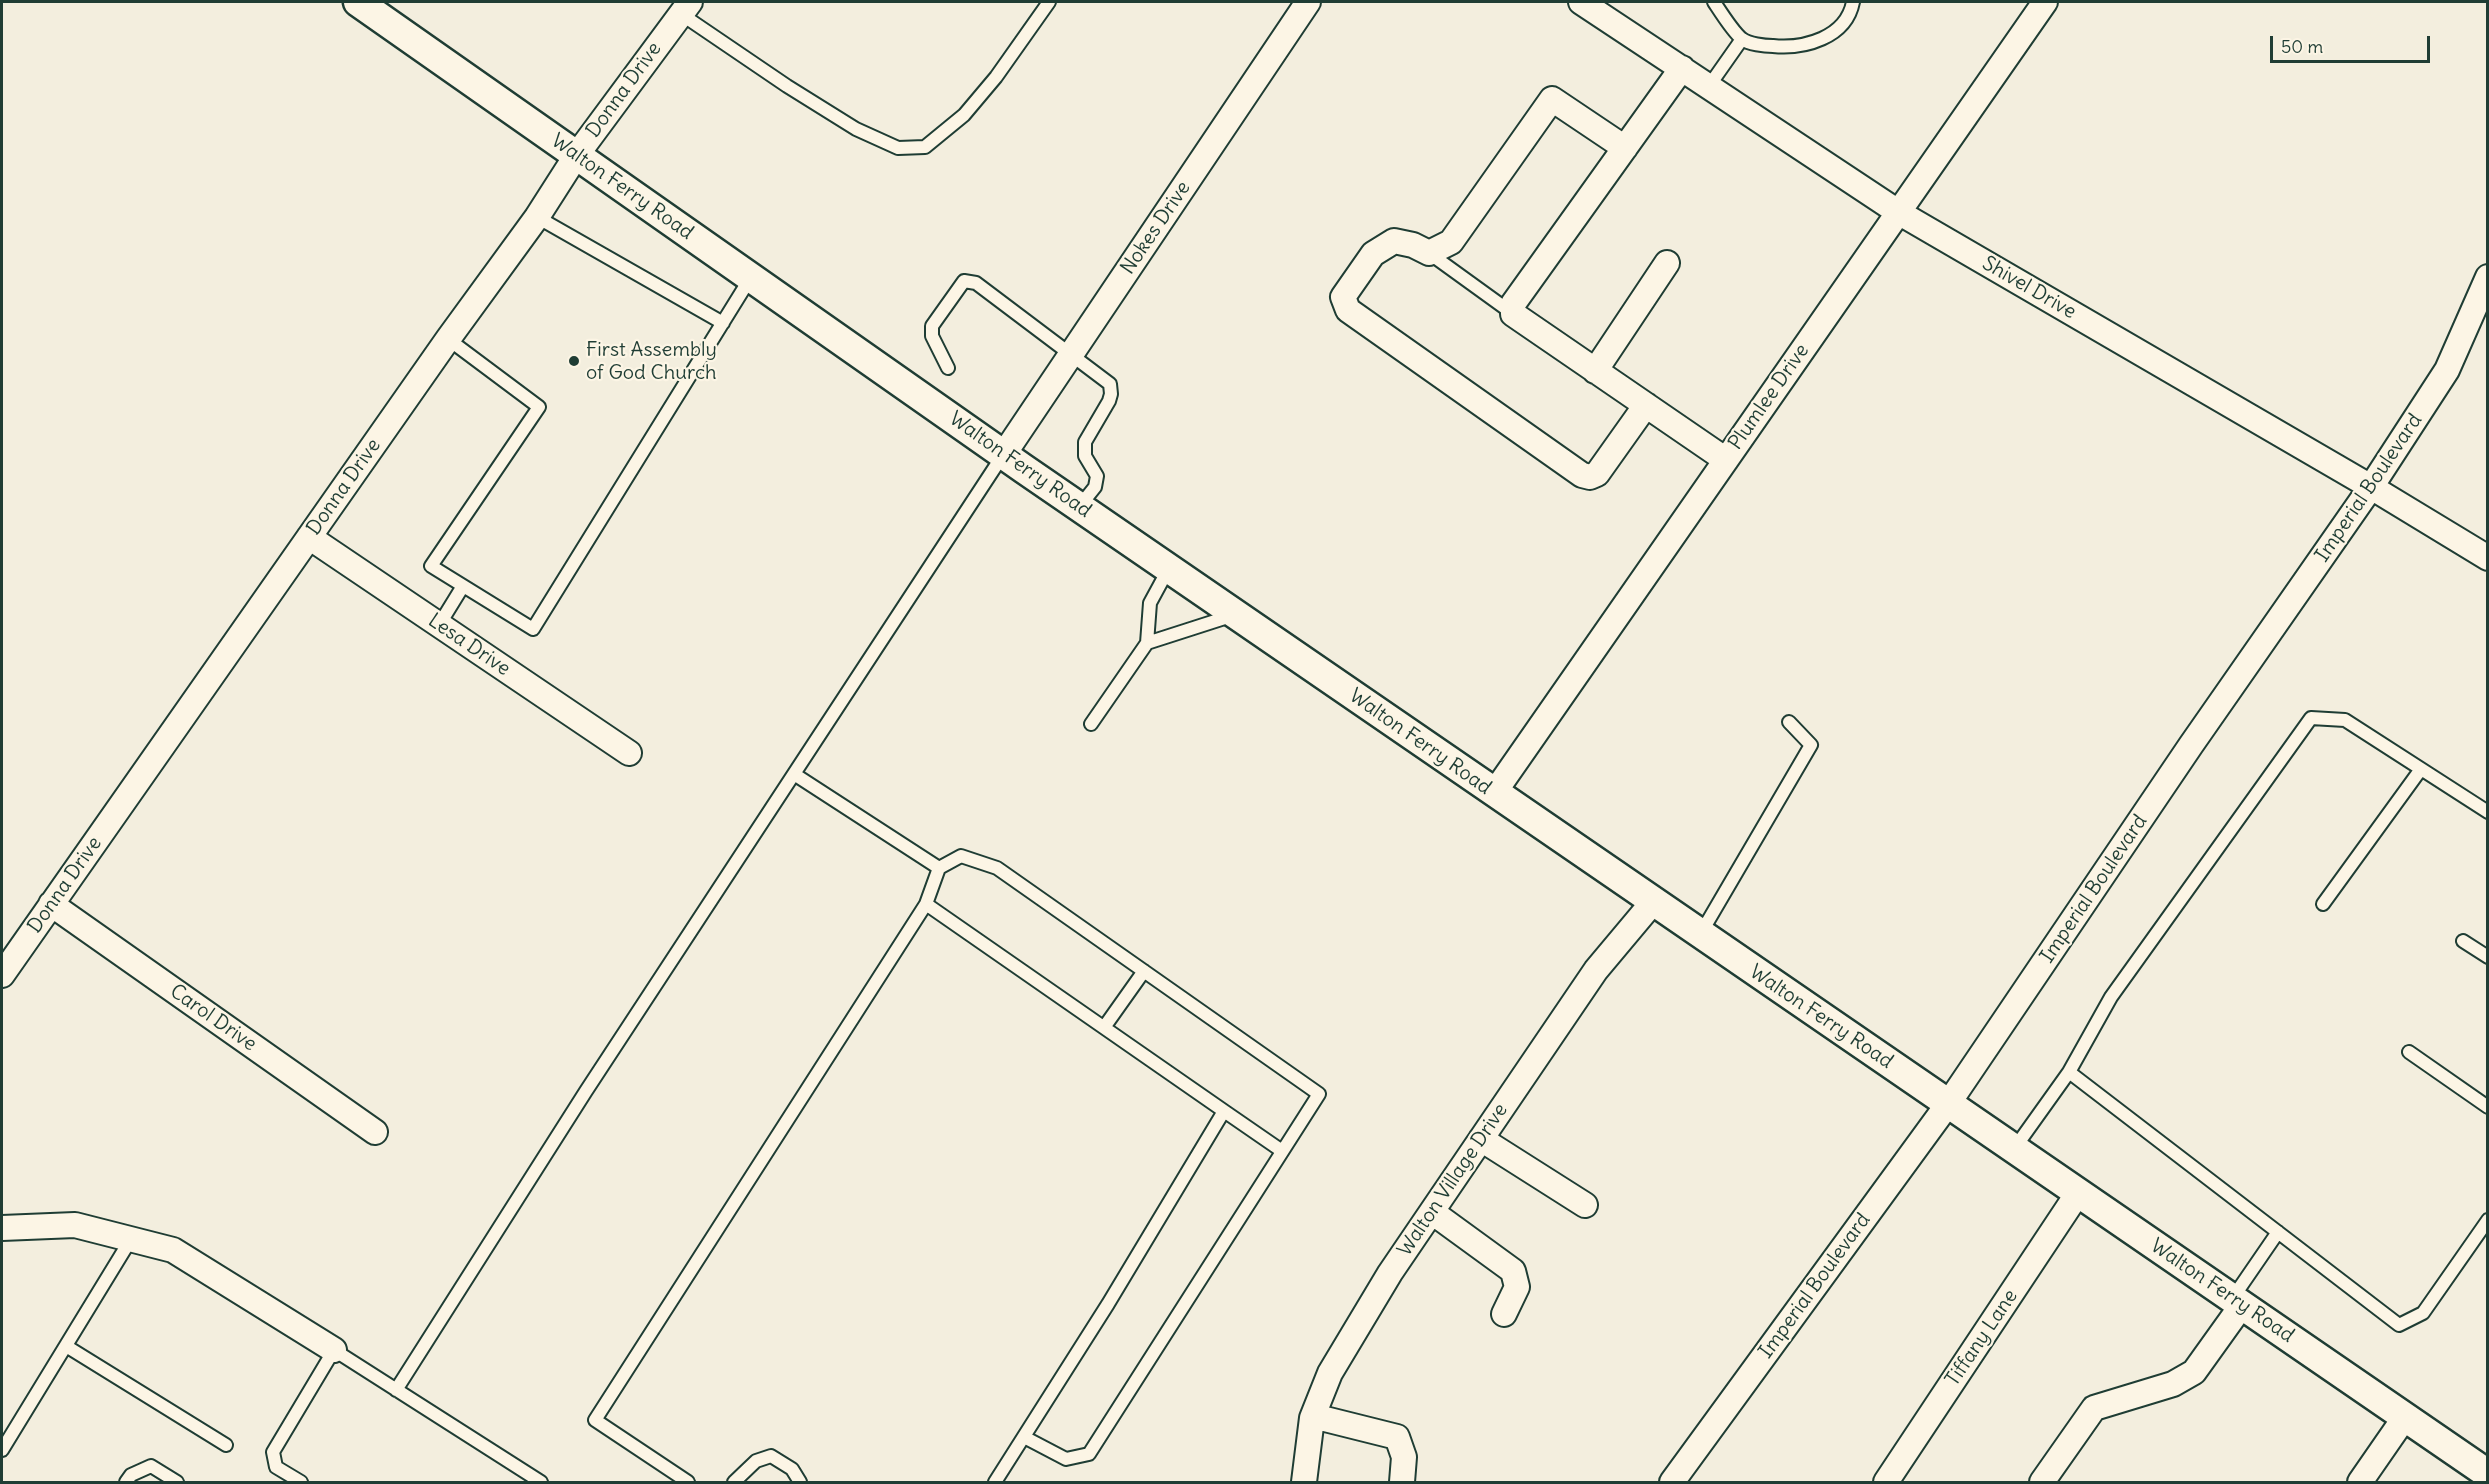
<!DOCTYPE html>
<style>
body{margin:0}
#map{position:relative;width:2489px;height:1484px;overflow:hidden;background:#f3eede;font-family:Delius,sans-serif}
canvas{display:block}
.frame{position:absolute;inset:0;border:3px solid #1f3d34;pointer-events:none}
.scale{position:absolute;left:2270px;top:36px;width:160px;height:27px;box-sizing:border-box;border:3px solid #1f3d34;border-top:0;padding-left:8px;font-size:18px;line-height:21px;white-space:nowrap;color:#1f3d34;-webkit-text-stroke:4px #fcf5e5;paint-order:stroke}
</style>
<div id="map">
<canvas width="2489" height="1484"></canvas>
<div class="frame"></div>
<div class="scale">50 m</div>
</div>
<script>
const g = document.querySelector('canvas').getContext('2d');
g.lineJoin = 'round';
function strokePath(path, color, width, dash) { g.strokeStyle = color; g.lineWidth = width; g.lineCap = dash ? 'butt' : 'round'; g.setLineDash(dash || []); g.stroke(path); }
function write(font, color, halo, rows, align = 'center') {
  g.font = font + ' Delius,sans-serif'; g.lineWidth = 4.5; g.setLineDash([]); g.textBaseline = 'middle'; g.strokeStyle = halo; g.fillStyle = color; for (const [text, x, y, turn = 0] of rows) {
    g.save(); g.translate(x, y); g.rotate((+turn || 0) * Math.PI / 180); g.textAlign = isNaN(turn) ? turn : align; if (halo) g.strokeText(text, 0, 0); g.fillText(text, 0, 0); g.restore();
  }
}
const service = new Path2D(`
 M1714 2C1720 11 1733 32 1742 39 1749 44 1764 46 1773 46 1804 49 1846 38 1853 2
 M681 14 787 86 856 129 898 148 925 147 964 115 996 77 1049 2
 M1709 86 1742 39
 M537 217 723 323
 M1429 253 1512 313
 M448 339 539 407 431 566 533 629 751 277
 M948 368 932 336V326L964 281 976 283 1110 384 1111 394 1109 401 1085 442V456L1097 476 1095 487 1079 507
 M439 625 463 586
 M1147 643 1234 615
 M1091 724 1147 643 1150 603 1169 568
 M794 774 939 868 926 904 1224 1111 1108 1304 995 1482
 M939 868 961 856 997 868 1319 1094 1089 1454 1066 1459 1024 1437
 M2323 904 2421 769
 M1701 933 1811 745 1789 722
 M2463 941 2488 957
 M1105 1026 1144 971
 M2409 1052 2488 1107
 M2069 1072 2399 1325 2423 1313 2488 1220
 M1224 1111 1282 1151
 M2014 1149 2069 1072 2111 997 2311 718 2345 720 2488 812
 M2232 1299 2278 1232
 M66 1346 226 1445
 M396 1390 586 1091 1003 455
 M2 1450 131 1239
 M126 1482 131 1475 151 1466 177 1482
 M301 1482 276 1467 273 1452 334 1350 541 1482
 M688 1482 595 1420 926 904
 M734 1482 756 1461 771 1456 792 1469 800 1482`);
const minor = new Path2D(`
 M1581 2 1898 212 2371 487 2488 558
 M1682 68 1513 304V314L1726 460
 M1625 148 1552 99 1451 242 1429 253 1413 245 1394 241 1373 254 1343 297 1348 310 1582 475 1590 477 1597 474 1646 405
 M1595 371 1667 263
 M1004 454 1308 2
 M309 537 629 753
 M1494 793 2045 2
 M51 904 375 1132
 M2 975 448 339 537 217 576 156 690 2
 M1481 1139 1585 1205
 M1432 1212 1513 1271 1517 1287 1504 1314
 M2 1228 75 1225 173 1250 334 1350
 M1313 1416 1397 1437 1404 1457 1402 1482
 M1304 1482 1312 1418 1330 1373 1390 1273 1596 970 1653 902
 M1672 1482 1948 1104 2191 745 2371 487 2447 370 2488 277
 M1886 1482 2078 1193
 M2042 1482 2094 1408 2173 1384 2194 1372 2242 1305
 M2360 1482 2405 1417`);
const tertiary = new Path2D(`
 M358 2 1024 469 2488 1474`);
const markers = [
 [574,361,6,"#1f3d34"]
];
const streetNames = [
 ["Donna Drive",624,90,-54],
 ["Walton Ferry Road",622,187,35],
 ["Nokes Drive",1156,228,-56],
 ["Shivel Drive",2029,288,30],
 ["Plumlee Drive",1769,397,-55],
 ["Walton Ferry Road",1020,465,35],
 ["Donna Drive",344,487,-55],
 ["Imperial Boulevard",2369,488,-56],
 ["Lesa Drive",469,645,34],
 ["Walton Ferry Road",1420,742,35],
 ["Donna Drive",65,885,-55],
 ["Imperial Boulevard",2094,889,-56],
 ["Walton Ferry Road",1821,1017,34],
 ["Carol Drive",213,1018,35],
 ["Walton Village Drive",1453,1180,-56],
 ["Imperial Boulevard",1815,1286,-54],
 ["Walton Ferry Road",2222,1291,34],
 ["Tiffany Lane",1982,1338,-56]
];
const poiNames = [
 ["First Assembly",586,350],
 ["of God Church",586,373]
];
strokePath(service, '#1f3d34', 16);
strokePath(minor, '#1f3d34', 28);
strokePath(tertiary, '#1f3d34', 33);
strokePath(service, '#fcf5e5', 12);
strokePath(minor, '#fcf5e5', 24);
strokePath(tertiary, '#fcf5e5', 28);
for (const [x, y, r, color] of markers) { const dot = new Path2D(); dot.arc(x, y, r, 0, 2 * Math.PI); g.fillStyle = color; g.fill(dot); strokePath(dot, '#fcf5e5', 2); }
write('20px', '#1f3d34', '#fcf5e5', streetNames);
write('20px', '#1f3d34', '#fcf5e5', poiNames, 'left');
</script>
